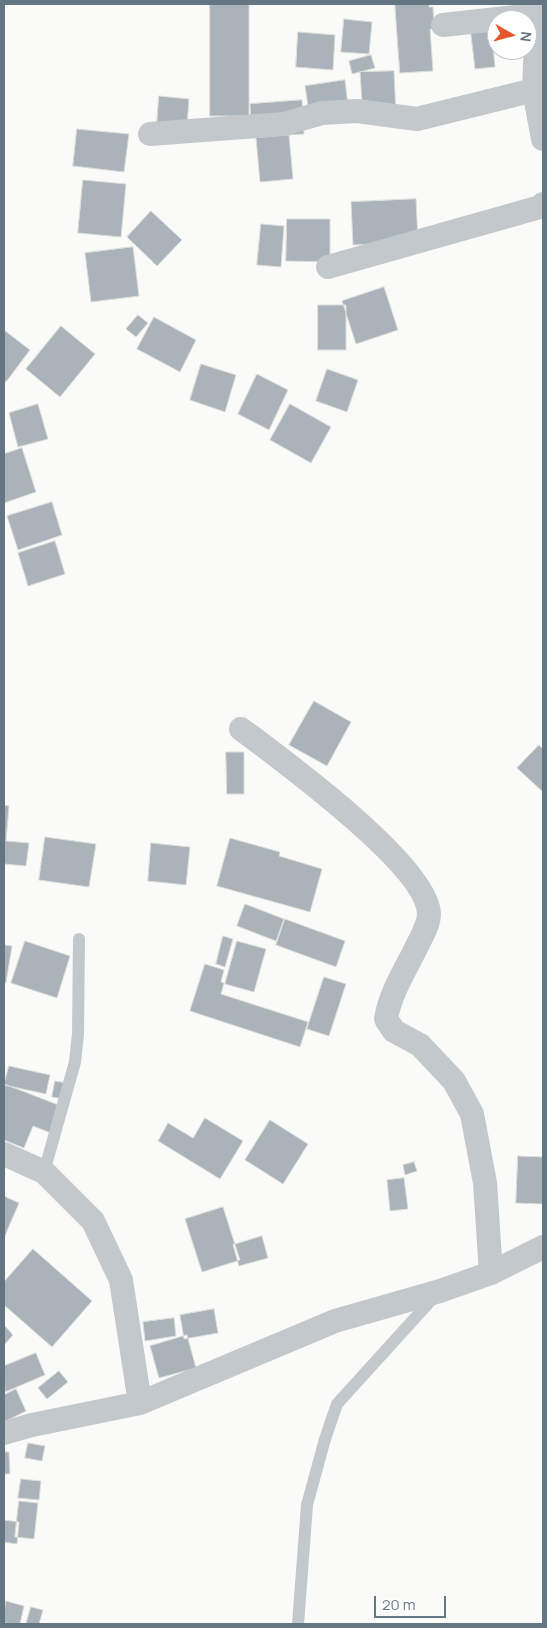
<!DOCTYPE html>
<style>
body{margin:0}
#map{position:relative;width:547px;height:1628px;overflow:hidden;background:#fafaf8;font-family:Manrope,sans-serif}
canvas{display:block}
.frame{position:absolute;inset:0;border:5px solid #657683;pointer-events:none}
.north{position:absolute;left:487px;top:10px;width:50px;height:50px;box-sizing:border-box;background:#fff;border:1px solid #c1c8cd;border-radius:50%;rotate:97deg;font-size:14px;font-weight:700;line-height:20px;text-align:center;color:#657683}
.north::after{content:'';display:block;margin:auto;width:18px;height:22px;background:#e4572e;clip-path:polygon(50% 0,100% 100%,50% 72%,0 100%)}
.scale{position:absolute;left:374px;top:1596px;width:72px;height:22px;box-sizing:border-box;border:2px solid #657683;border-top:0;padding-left:6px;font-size:15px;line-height:18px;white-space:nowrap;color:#657683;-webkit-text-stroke:4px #fff;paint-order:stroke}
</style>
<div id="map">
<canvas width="547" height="1628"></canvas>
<div class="frame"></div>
<div class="north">N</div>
<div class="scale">20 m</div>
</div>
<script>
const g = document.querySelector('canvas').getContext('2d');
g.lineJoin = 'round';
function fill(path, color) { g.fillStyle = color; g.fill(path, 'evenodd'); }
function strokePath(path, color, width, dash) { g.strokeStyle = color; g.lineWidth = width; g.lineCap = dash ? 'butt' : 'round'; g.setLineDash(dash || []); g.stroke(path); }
const building = new Path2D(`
 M210 4H249V116H210Z
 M395 4H429V7H433L434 29H430L433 71 400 73Z
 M344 19 372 22 369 54 341 52Z
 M491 25 495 67 475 69 470 27Z
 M298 32 335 35 333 70 296 67Z
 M371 55 375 68 352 74 349 61Z
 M394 71 396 115 363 117 360 72Z
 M345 80 349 114 310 119 305 86Z
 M159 96 189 99 186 139 156 136Z
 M302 100 304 134 252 137 250 104Z
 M77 129 129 134 124 172 73 166Z
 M289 135 293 179 260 182 256 138Z
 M83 180 126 184 121 237 78 233Z
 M416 199 418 242 353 245 351 202Z
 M151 211 182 240 157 266 127 237Z
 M287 219H330V262L286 261Z
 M261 224 284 226 281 267 257 265Z
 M133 247 139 296 91 302 85 253Z
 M384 287 398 330 356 344 342 301Z
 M318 305H346V350H318Z
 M138 315 148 323 136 337 126 329Z
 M154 317 196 340 180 372 137 349Z
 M61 326 95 354 60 397 26 369Z
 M4 330 30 350 6 382 4 381Z
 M201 364 236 375 225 412 190 400Z
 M327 369 358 380 347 412 316 401Z
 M257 374 288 390 269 430 238 414Z
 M38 404 48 439 18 447 9 413Z
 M290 404 331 427 311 463 270 440Z
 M22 448 36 492 4 503V454Z
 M52 502 62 535 18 550 7 516Z
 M55 541 65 574 28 586 18 553Z
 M314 701 351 722 327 766 289 745Z
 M539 745 543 749V792L517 768Z
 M226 752H244V794H227Z
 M4 805 9 806 6 841 29 843 26 866 4 864Z
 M45 837 96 844 89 887 39 880Z
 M230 838 280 852 279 856 322 869 310 912 217 886Z
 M151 843 190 847 186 885 148 881Z
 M245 904 284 919 276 941 237 926Z
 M285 919 345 941 336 967 276 945Z
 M223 936 233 939 225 967 216 964Z
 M25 941 70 956 57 998 11 983Z
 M237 941 266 949 254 992 225 984Z
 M4 945 12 946 6 983 4 982Z
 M205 964 224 970 221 982 224 983 221 994 308 1022 300 1047 190 1011Z
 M324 977 346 984 329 1036 307 1029Z
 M9 1066 50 1075 46 1094 4 1085Z
 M55 1081 72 1084 69 1100 52 1097Z
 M4 1084 61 1106 51 1133 33 1126 24 1148 4 1140Z
 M205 1118 243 1141 220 1179 158 1141 168 1123 193 1138Z
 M270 1120 308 1144 283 1184 245 1160Z
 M518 1156 543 1157V1204L516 1203Z
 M414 1162 417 1171 405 1175 403 1165Z
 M404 1178 408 1209 390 1211 387 1180Z
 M4 1196 19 1203 4 1238Z
 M223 1207 240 1260 202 1272 185 1219Z
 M262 1236 268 1258 239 1266 233 1245Z
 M33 1249 92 1301 52 1347 4 1305V1282Z
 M214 1309 218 1333 184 1339 180 1315Z
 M174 1318 176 1336 145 1341 143 1322Z
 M4 1325 13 1335 4 1345Z
 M187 1335 196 1368 159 1378 150 1346Z
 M36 1353 45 1375 5 1392 4 1366Z
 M59 1371 68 1382 47 1399 38 1388Z
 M16 1389 26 1411 4 1422V1395Z
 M28 1443 45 1446 42 1461 25 1458Z
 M4 1452H9L10 1474H4Z
 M21 1479 41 1481 39 1500 18 1498Z
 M19 1501 38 1503 34 1539 15 1537Z
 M4 1520 19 1522 17 1544 4 1542Z
 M6 1601 24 1606 20 1624 4 1623V1612Z
 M31 1607 43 1610 39 1624H26Z`);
const lane = new Path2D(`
 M44 1172 75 1062 78 1034 79 939
 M298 1624 307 1505 325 1439 337 1404 435 1296`);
const street = new Path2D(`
 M540 15 535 63 534 90 543 139
 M443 25 543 14
 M150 134 284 124 322 113 357 111 417 119 534 90
 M328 267 540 207 543 204
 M241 729C281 759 428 866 429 914 429 924 422 936 417 946 406 969 390 993 386 1019L394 1031 420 1045 454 1081 472 1114 485 1183 491 1273
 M4 1154 44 1172 93 1221 121 1280 140 1403
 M4 1433 32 1425 140 1403 335 1321 440 1291 491 1273 543 1247`);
fill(building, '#aab3b9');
strokePath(building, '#dcdcda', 1);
strokePath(lane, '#c3c8cc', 12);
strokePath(street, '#c3c8cc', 24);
</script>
